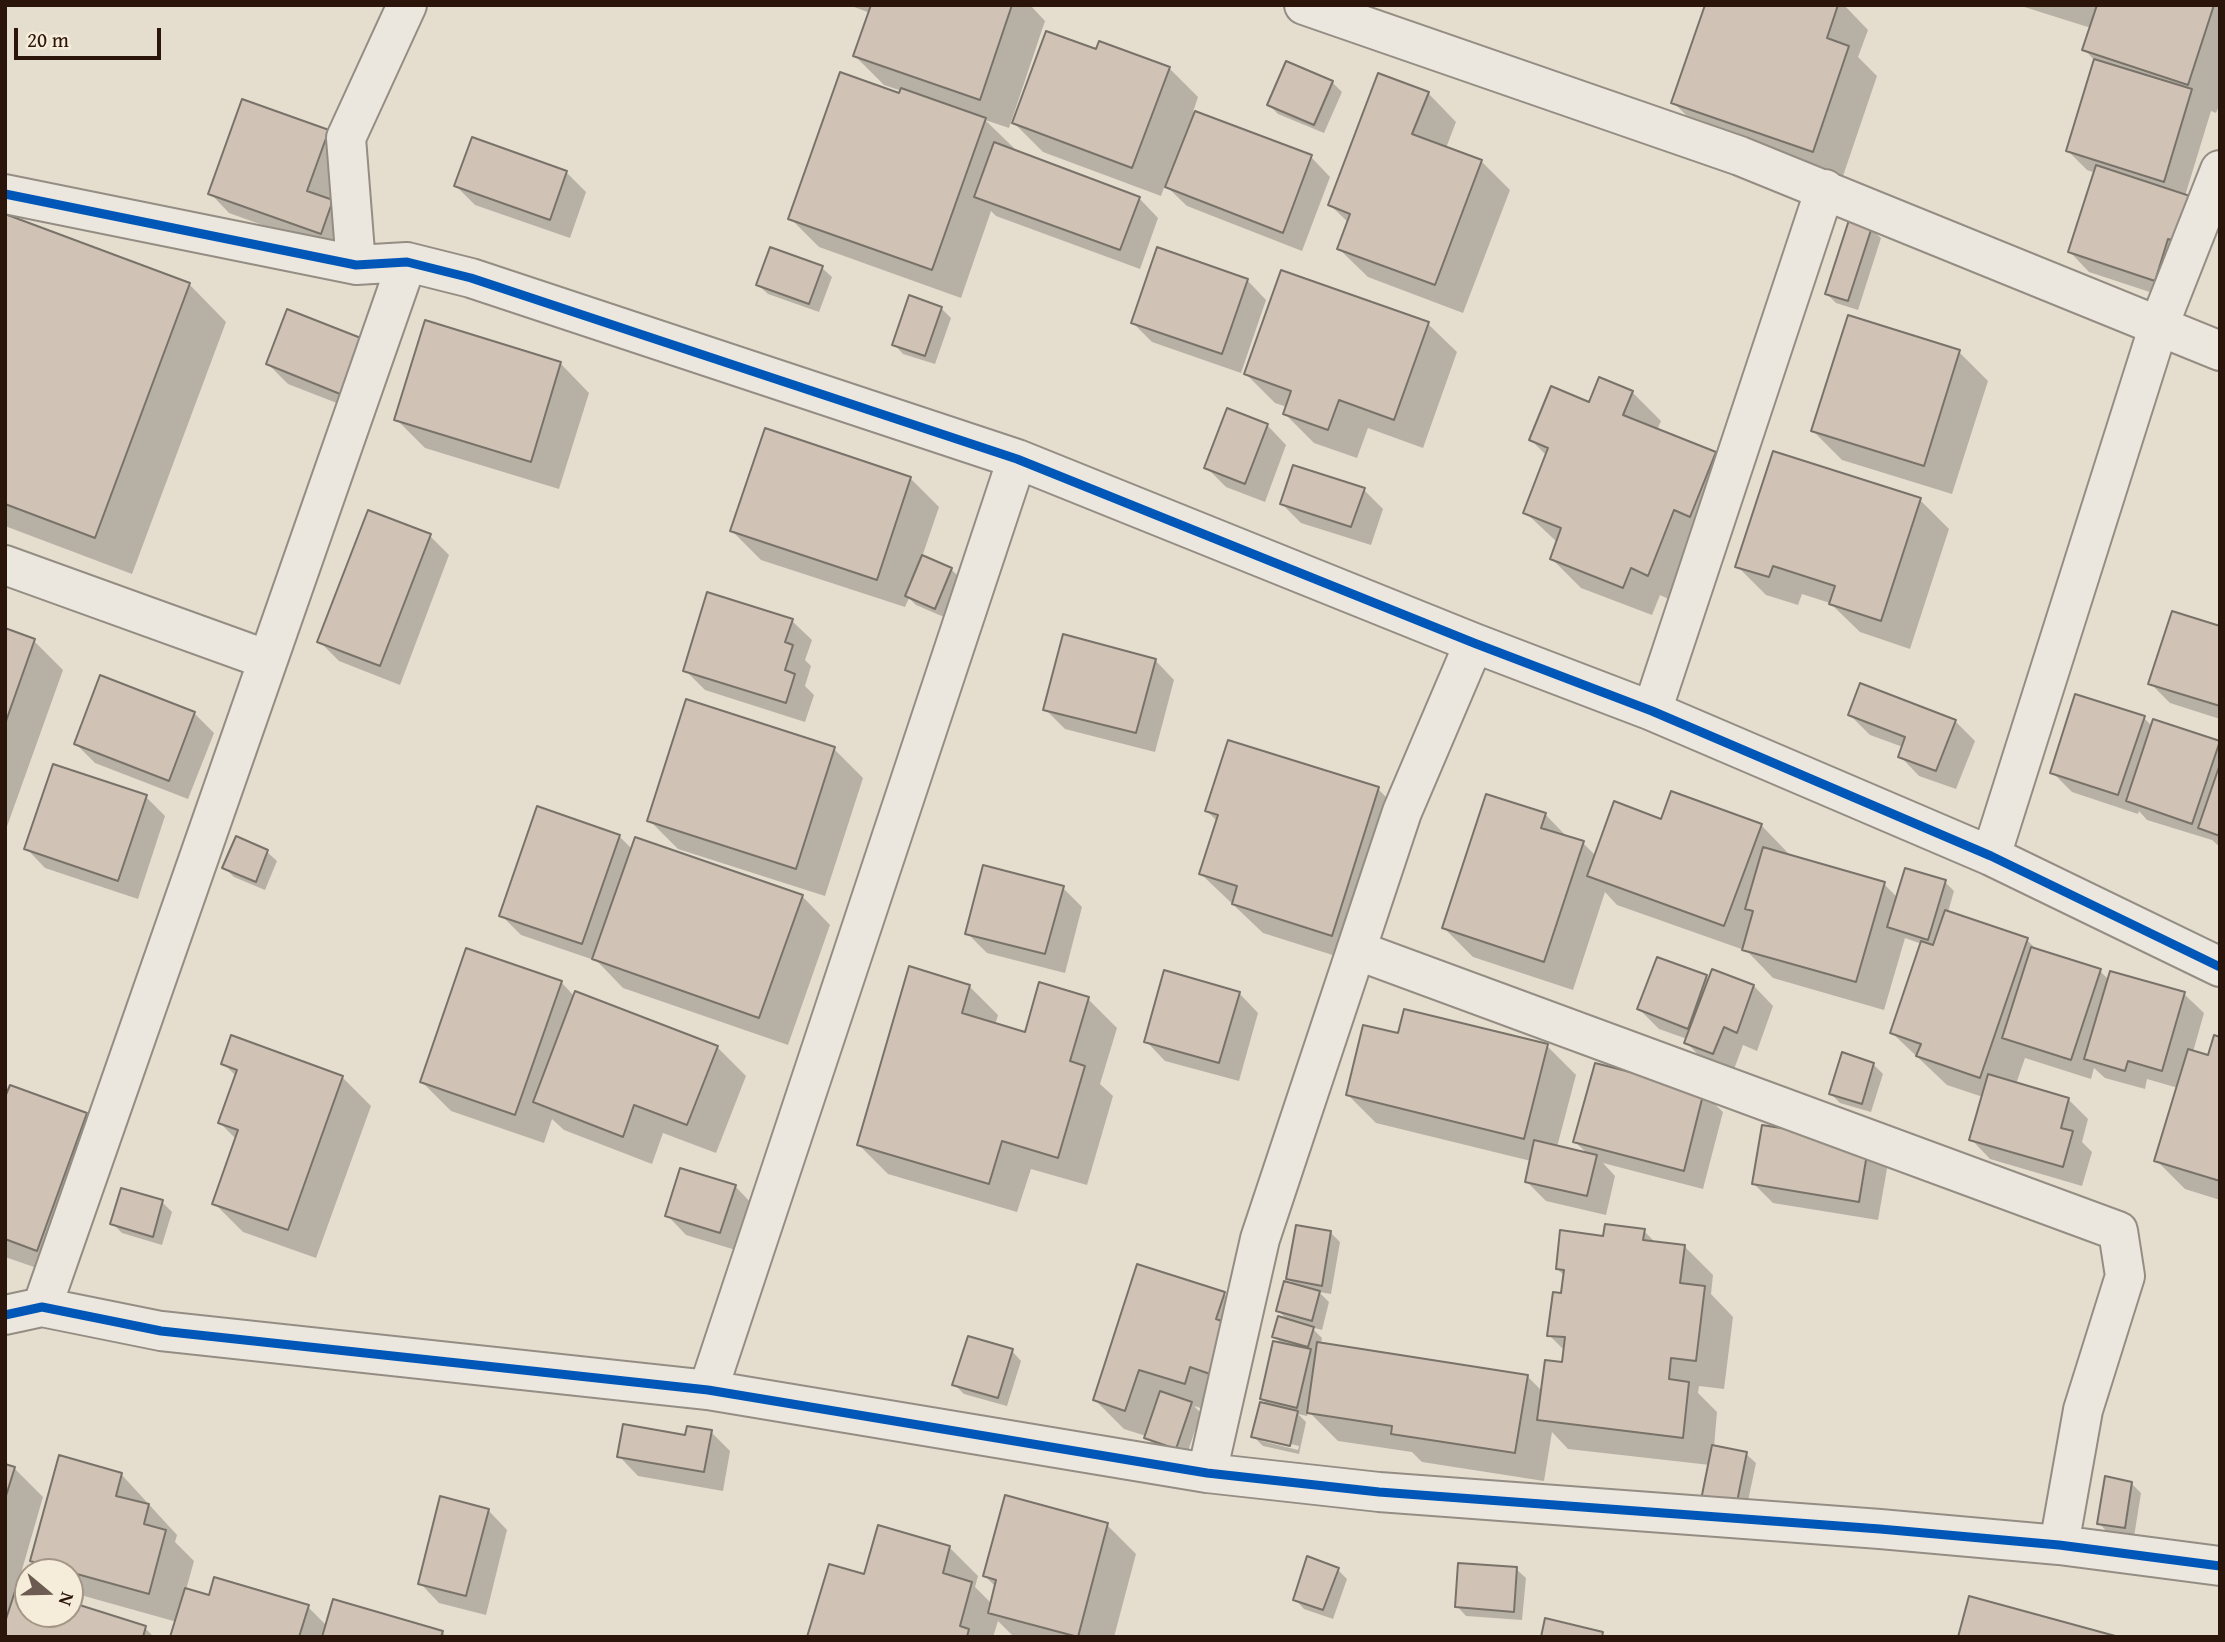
<!DOCTYPE html>
<style>
body{margin:0}
#map{position:relative;width:2225px;height:1642px;overflow:hidden;background:#e5decf;font-family:"Gentium Book Plus",serif}
canvas{display:block}
.frame{position:absolute;inset:0;border:7px solid #2b150b;pointer-events:none}
.north{position:absolute;left:14px;top:1558px;width:70px;height:70px;box-sizing:border-box;background:#f5ecd9;border:2px solid #a49687;border-radius:50%;rotate:109deg;font-size:19px;font-weight:700;line-height:28px;text-align:center;color:#2b150b}
.north::after{content:'';display:block;margin:auto;width:24px;height:32px;background:#6c5b50;clip-path:polygon(50% 0,100% 100%,50% 72%,0 100%)}
.scale{position:absolute;left:14px;top:28px;width:147px;height:32px;box-sizing:border-box;border:4px solid #2b150b;border-top:0;padding-left:9px;font-size:21px;line-height:24px;white-space:nowrap;color:#2b150b;-webkit-text-stroke:5px #f5ecd9;paint-order:stroke}
</style>
<div id="map">
<canvas width="2225" height="1642"></canvas>
<div class="frame"></div>
<div class="north">N</div>
<div class="scale">20 m</div>
</div>
<script>
const g = document.querySelector('canvas').getContext('2d');
g.lineJoin = 'round';
function fill(path, color) { g.fillStyle = color; g.fill(path, 'evenodd'); }
function strokePath(path, color, width, dash) { g.strokeStyle = color; g.lineWidth = width; g.lineCap = dash ? 'butt' : 'round'; g.setLineDash(dash || []); g.stroke(path); }
const shadow = new Path2D(`
 M849 5H1030L1045 21 1009 128 985 120 1014 148 1013 151 1139 198 1158 218 1140 269 996 216 991 211 961 298 819 247 790 218 902 91 884 85 855 56 870 13Z
 M1707 5H1844L1868 30 1858 57 1877 76 1842 179 1702 131 1673 102Z
 M2018 5H2220V103L2216 113 2211 111 2185 196 2174 300 2089 272 2070 252 2096 173 2087 170 2068 151 2095 61 2084 49 2091 28Z
 M1100 43 1170 69 1198 97 1193 112 1311 157 1330 177 1302 251 1187 206 1165 185 1161 196 1043 152 1014 123 1097 52Z
 M1332 82 1342 92 1324 133 1278 114 1269 105Z
 M1428 93 1456 122 1446 148 1481 161 1510 190 1463 313 1368 277 1339 249 1349 223 1330 205Z
 M328 132 348 151 330 201 340 253 229 213 210 193Z
 M566 172 586 192 570 238 475 205 456 186Z
 M5 216 189 284 226 322 132 574 5 526Z
 M1871 229 1881 238 1858 310 1836 303 1827 294Z
 M822 268 832 277 819 312 768 294 758 285Z
 M1247 280 1266 300 1241 373 1152 342 1133 323Z
 M941 308 951 318 935 364 903 354 894 344Z
 M288 312 370 416 288 384 268 364Z
 M426 322 561 364 589 393 559 489 425 448 396 419Z
 M1428 324 1457 352 1423 448 1368 428 1357 458 1314 443 1285 414 1287 407 1275 403 1246 374Z
 M1959 352 1988 381 1952 494 1842 460 1813 431Z
 M1632 392 1661 421 1657 430 1715 454 1744 482 1677 603 1660 595 1652 615 1581 588 1552 559 1558 543 1525 512 1547 456 1531 440 1590 404Z
 M1267 425 1286 445 1265 502 1226 487 1206 467Z
 M910 478 939 507 922 557 951 569 961 579 944 617 916 605 909 598 905 607 761 560 732 531Z
 M1364 490 1383 509 1371 545 1301 523 1282 504Z
 M1920 500 1949 529 1910 649 1860 632 1830 603 1802 594 1798 605 1766 595 1737 566Z
 M430 536 449 555 400 685 339 661 320 642Z
 M792 621 812 640 805 660 811 666 805 686 814 695 805 722 705 690 685 670Z
 M2220 628V719L2170 703 2150 683Z
 M5 630 34 641 63 670 5 832Z
 M1155 660 1174 680 1155 752 1065 729 1045 709Z
 M194 713 214 733 188 799 95 763 76 744Z
 M1850 715 1955 721 1975 741 1956 789 1919 776 1900 756 1903 747 1870 735Z
 M2144 718 2153 727 2154 721 2220 743V847L2212 840 2147 820 2139 811 2138 814 2072 792 2052 772Z
 M834 749 863 778 825 896 678 849 649 820Z
 M1378 789 1407 818 1361 964 1263 933 1201 874 1217 821 1207 811Z
 M146 797 165 816 138 899 45 868 26 848Z
 M1545 814 1569 839 1583 843 1596 856 1663 821 1761 825 1789 854V856L1884 884 1898 898 1945 882 1954 891 1948 912 2027 940 2038 951 2100 971 2109 980 2184 994 2204 1013 2193 1052 2209 1057 2220 1039V1200L2185 1189 2156 1160 2178 1088 2147 1079 2145 1089 2105 1078 2094 1068 2091 1079 2025 1058 2016 1084 2068 1099 2088 1119 2082 1142 2092 1152 2082 1186 1990 1159 1971 1139 1983 1097 1947 1085 1892 1033 1922 944 1905 938 1884 1010 1773 978 1747 951 1617 905 1605 892 1573 990 1473 957 1444 928Z
 M619 836 633 850 802 896 830 925 788 1045 623 988 597 961 521 935 501 915Z
 M267 852 277 861 265 890 234 877 225 868Z
 M1063 888 1082 907 1065 973 987 953 967 933Z
 M1713 972 1754 986 1773 1006 1757 1051 1743 1045 1733 1072 1705 1062 1686 1042 1687 1039 1659 1029 1639 1009 1706 976 1709 980Z
 M561 982 575 997 717 1047 746 1076 716 1153 663 1133 652 1164 564 1130 552 1119 544 1143 451 1111 422 1082Z
 M969 986 998 1015 995 1025 1026 1034 1088 999 1117 1028 1100 1084 1113 1096 1087 1185 1031 1169 1017 1212 888 1174 859 1145Z
 M1239 993 1258 1013 1239 1081 1165 1061 1146 1041Z
 M1399 1035 1547 1046 1576 1075 1557 1147 1588 1154 1575 1142 1703 1093 1723 1112 1703 1189 1603 1163 1615 1176 1606 1215 1546 1201 1526 1181 1531 1161 1376 1123 1347 1094Z
 M223 1063 342 1077 371 1106 316 1258 243 1232 214 1203 237 1140 220 1123 237 1077Z
 M1873 1064 1883 1074 1871 1112 1840 1103 1831 1094Z
 M5 1102 86 1114 115 1143 66 1278 5 1257Z
 M1763 1127 1888 1163 1878 1220 1773 1203 1753 1183Z
 M735 1186 754 1206 739 1251 686 1235 667 1215Z
 M162 1202 172 1212 162 1245 122 1233 112 1223Z
 M1644 1231 1656 1243 1684 1246 1713 1275 1711 1294 1733 1317 1724 1389 1699 1386 1698 1393 1717 1412 1714 1447 1746 1454 1756 1463 1744 1520 1710 1465 1568 1449 1552 1432 1544 1481 1422 1462 1412 1452 1338 1441 1308 1411 1307 1416 1298 1414 1306 1422 1299 1454 1263 1446 1253 1436 1269 1406 1262 1399 1282 1344 1274 1336 1289 1321 1278 1311 1296 1286 1288 1279 1331 1233 1340 1242 1331 1294 1319 1292 1329 1302 1322 1330 1311 1327 1322 1338 1321 1344 1527 1376 1543 1392 1563 1364 1565 1351 1549 1335 1563 1295 1565 1276 1557 1269 1605 1238ZM1262 1437 1299 1446 1298 1450 1262 1441Z
 M1224 1294 1253 1322 1245 1344 1254 1353 1239 1402 1213 1412 1194 1406 1201 1413 1186 1457 1155 1447 1146 1436 1124 1429 1095 1400Z
 M1012 1351 1021 1361 1007 1406 964 1394 954 1384Z
 M711 1432 730 1451 723 1491 638 1476 619 1456Z
 M5 1466 14 1468 43 1497 17 1587 28 1590V1614H70V1604L145 1628 154 1637H5L9 1617 5 1615Z
 M121 1474 177 1535 175 1542 194 1561 186 1590 210 1597 308 1607 327 1626 442 1632 447 1637H172L177 1622 70 1592V1572H43L32 1560Z
 M2131 1483 2141 1493 2134 1537 2108 1533 2099 1523Z
 M488 1510 507 1530 486 1615 439 1603 420 1583Z
 M1107 1525 1136 1554 1114 1637H1014L998 1621 993 1637H809L865 1576 949 1547 978 1576 975 1587 992 1604 996 1587 985 1576Z
 M1516 1569 1526 1578 1522 1620 1466 1616 1457 1606Z
 M1338 1570 1347 1579 1333 1619 1304 1609 1295 1599Z`);
const building = new Path2D(`
 M871 5H1012L980 100 853 56Z
 M1705 5H1838L1827 38 1849 46 1813 152 1671 103Z
 M2097 5H2214L2188 85 2082 50Z
 M1046 31 1096 49 1099 41 1170 67 1132 168 1012 123Z
 M2094 59 2192 89 2164 182 2066 151Z
 M1286 61 1333 81 1314 125 1267 105Z
 M840 72 899 93 901 88 986 118 932 270 788 219Z
 M1378 73 1429 92 1412 134 1482 160 1435 285 1337 249 1350 214 1328 205Z
 M242 99 329 130 307 191 333 200 321 234 208 194Z
 M1195 111 1312 155 1283 233 1165 187Z
 M472 137 567 171 550 220 454 186Z
 M994 142 1140 197 1120 250 974 197Z
 M2096 165 2196 198 2182 243 2168 239 2155 281 2068 252Z
 M5 214 190 283 95 538 5 504Z
 M1849 220 1872 227 1848 301 1825 294Z
 M770 247 823 266 809 304 756 285Z
 M1157 247 1248 279 1222 354 1131 323Z
 M1281 270 1429 322 1394 420 1339 400 1328 430 1283 414 1291 391 1244 374Z
 M909 295 942 307 925 356 892 345Z
 M287 309 371 342 350 398 266 364Z
 M1848 315 1960 350 1924 466 1811 431Z
 M425 320 561 362 531 462 394 420Z
 M1599 377 1633 391 1623 415 1716 452 1690 517 1674 510 1648 576 1631 568 1623 588 1550 559 1561 528 1523 513 1548 448 1529 440 1551 386 1589 402Z
 M1227 408 1268 424 1245 484 1204 468Z
 M765 428 911 477 877 580 730 531Z
 M1773 451 1921 498 1881 621 1829 604 1835 586 1773 566 1769 577 1735 567Z
 M1293 465 1365 488 1351 527 1280 504Z
 M368 510 431 534 380 666 317 642Z
 M922 555 952 568 935 609 905 596Z
 M707 592 793 619 785 642 793 645 785 670 795 674 786 703 683 671Z
 M2172 611 2220 626V706L2148 684Z
 M5 628 35 639 5 724Z
 M1063 634 1156 659 1136 733 1043 710Z
 M100 675 195 712 169 781 74 744Z
 M1860 683 1956 720 1936 771 1898 757 1905 737 1848 715Z
 M2075 694 2145 716 2118 795 2050 773Z
 M686 699 835 747 796 869 647 821Z
 M2153 719 2220 741 2192 824 2126 801Z
 M1228 740 1379 787 1332 936 1232 904 1237 886 1199 874 1218 815 1205 811Z
 M53 764 147 795 118 881 24 849Z
 M2220 764V836L2198 828Z
 M1671 791 1762 824 1724 926 1587 876 1614 801 1661 819Z
 M1486 794 1546 813 1541 828 1584 841 1544 962 1442 928Z
 M537 806 620 835 582 944 499 916Z
 M236 836 268 850 256 882 222 868Z
 M635 837 803 895 759 1018 592 959Z
 M1763 847 1885 882 1856 982 1742 950 1753 911 1745 909Z
 M983 865 1064 886 1045 954 965 934Z
 M1905 868 1946 880 1928 940 1887 927Z
 M1945 910 2028 938 1980 1078 1916 1056 1921 1044 1890 1033 1921 941 1933 945Z
 M2031 947 2101 969 2071 1060 2002 1038Z
 M466 948 562 981 515 1115 420 1082Z
 M1657 957 1707 975 1688 1029 1637 1009Z
 M909 966 970 985 962 1013 1025 1032 1039 982 1089 997 1070 1061 1085 1066 1058 1158 1002 1141 989 1184 857 1145Z
 M1712 969 1754 985 1737 1033 1724 1027 1713 1054 1684 1043Z
 M1164 970 1240 992 1219 1063 1144 1042Z
 M2110 971 2185 992 2162 1071 2128 1061 2125 1071 2084 1059Z
 M575 991 718 1046 687 1125 634 1105 623 1137 533 1102Z
 M1404 1009 1548 1044 1524 1139 1346 1095 1363 1025 1398 1033Z
 M231 1035 343 1076 288 1230 212 1204 238 1130 218 1123 237 1070 221 1064Z
 M2214 1035 2220 1037V1181L2154 1161 2188 1049 2208 1055Z
 M1842 1052 1874 1063 1862 1104 1829 1094Z
 M1595 1063 1704 1091 1684 1171 1573 1142Z
 M1988 1074 2069 1098 2061 1128 2073 1131 2063 1167 1969 1140Z
 M10 1085 87 1113 37 1251 5 1239V1097Z
 M1762 1125 1869 1142 1859 1202 1752 1184Z
 M1534 1140 1597 1155 1587 1196 1525 1182Z
 M680 1168 736 1185 720 1233 665 1216Z
 M121 1188 163 1200 153 1237 110 1224Z
 M1605 1224 1645 1229 1643 1240 1685 1245 1680 1283 1705 1286 1696 1361 1671 1358 1669 1379 1689 1382 1683 1438 1537 1420 1545 1360 1562 1362 1565 1337 1547 1336 1553 1292 1561 1293 1564 1270 1556 1269 1560 1230 1603 1236Z
 M1296 1225 1331 1231 1322 1286 1286 1279Z
 M1137 1264 1225 1292 1216 1319 1227 1323 1210 1374 1190 1367 1185 1384 1139 1370 1125 1411 1093 1400Z
 M1284 1281 1320 1291 1312 1321 1276 1311Z
 M1278 1316 1314 1327 1308 1347 1272 1337Z
 M968 1336 1013 1349 998 1398 952 1385Z
 M1273 1341 1311 1349 1297 1408 1260 1399Z
 M1317 1342 1528 1375 1515 1453 1391 1434 1392 1426 1307 1413Z
 M1160 1391 1192 1402 1176 1449 1144 1438Z
 M1260 1402 1298 1411 1290 1446 1251 1437Z
 M623 1424 685 1435 687 1426 712 1430 704 1472 617 1457Z
 M1712 1445 1747 1452 1735 1512 1700 1505Z
 M59 1455 122 1473 116 1496 149 1504 144 1524 166 1530 149 1594 30 1561Z
 M5 1464 15 1467 5 1499Z
 M2105 1476 2132 1482 2125 1528 2097 1524Z
 M1005 1495 1108 1523 1078 1637 988 1613 996 1580 983 1576Z
 M440 1496 489 1509 466 1596 418 1584Z
 M878 1525 950 1546 943 1573 972 1582 960 1626 969 1629 967 1637H807L829 1564 864 1574Z
 M1307 1556 1339 1568 1323 1610 1293 1600Z
 M1458 1563 1517 1567 1514 1612 1455 1607Z
 M214 1577 309 1605 299 1637H170L185 1588 209 1595Z
 M17 1585 28 1589V1614H70V1602L146 1626 143 1637H5V1622Z
 M1969 1596 2119 1637H1958Z
 M333 1599 443 1631 441 1637H322Z
 M1545 1618 1603 1632 1602 1637H1541Z`);
const minor = new Path2D(`
 M1304 5 1740 156 2220 351
 M5 194 356 265 407 262 471 278 1017 459 1474 643 1652 711 1991 856 2220 967
 M356 265 346 138 407 5
 M5 565 268 660
 M1652 711 1825 189
 M1991 856 2159 325 2220 170
 M1356 950 2118 1231 2125 1276 2083 1410 2059 1545
 M42 1307 407 262
 M5 1315 42 1307 161 1331 708 1390 1207 1473 1379 1492 1880 1529 2059 1545 2220 1566
 M708 1390 1017 459
 M1207 1473 1260 1239 1402 812 1474 643`);
const cycleway = new Path2D(`
 M5 194 356 265 407 262 471 278 1017 459 1474 643 1652 711 1991 856 2220 967
 M5 1315 42 1307 161 1331 708 1390 1207 1473 1379 1492 1880 1529 2059 1545 2220 1566`);
fill(shadow, '#0003');
fill(building, '#d0c2b5');
strokePath(building, '#797269', 2);
strokePath(minor, '#948d83', 42);
strokePath(minor, '#ebe7df', 38);
strokePath(cycleway, '#0057b8', 9);
</script>
